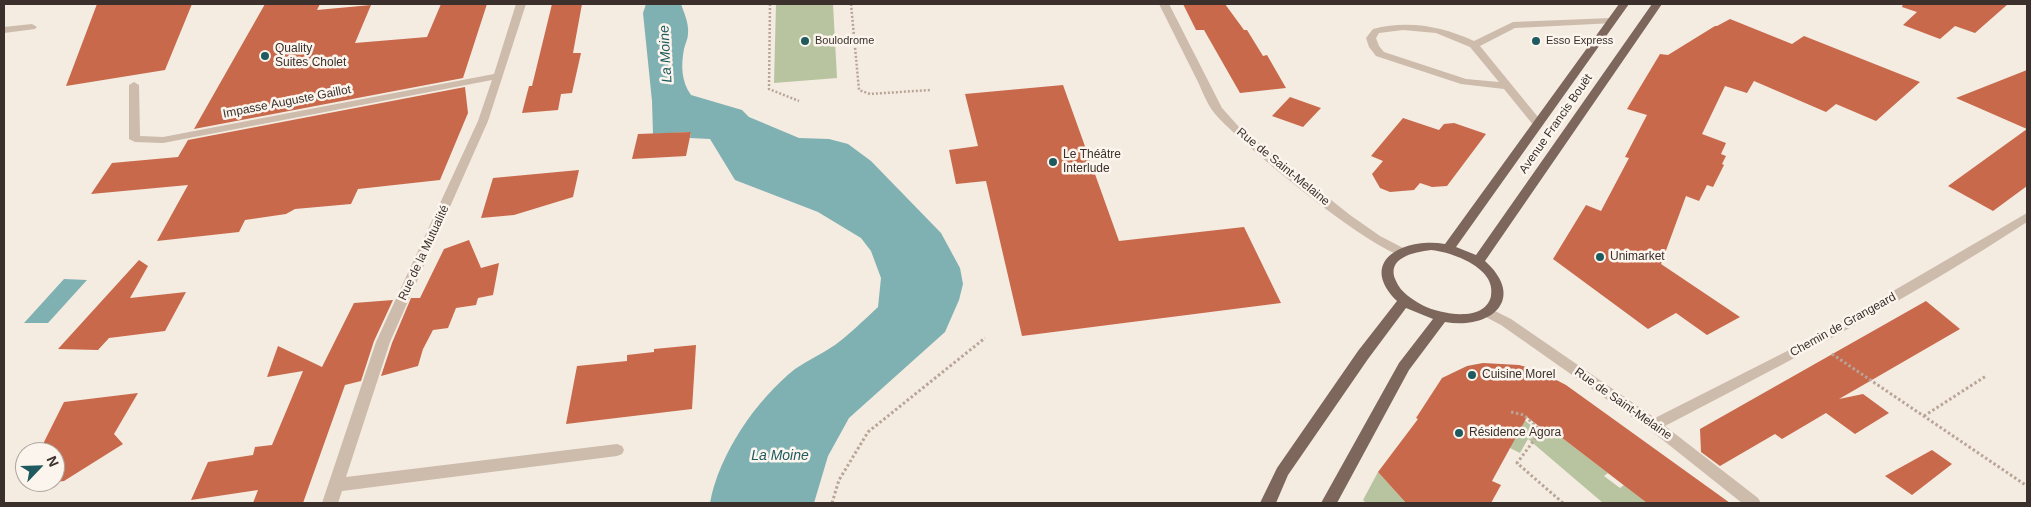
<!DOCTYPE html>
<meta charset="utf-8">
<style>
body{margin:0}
#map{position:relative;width:2031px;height:507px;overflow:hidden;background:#f4ebe1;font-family:Helvetica,sans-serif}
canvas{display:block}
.frame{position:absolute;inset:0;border:5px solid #3b302b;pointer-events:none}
.north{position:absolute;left:15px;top:442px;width:50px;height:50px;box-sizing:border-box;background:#fbf5ee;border:1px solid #aea6a0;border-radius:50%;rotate:66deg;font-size:14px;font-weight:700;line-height:20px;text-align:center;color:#3b302b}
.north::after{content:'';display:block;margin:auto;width:18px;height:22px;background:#1f5a5e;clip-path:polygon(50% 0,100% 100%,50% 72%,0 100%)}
</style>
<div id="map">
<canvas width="2031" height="507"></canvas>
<div class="frame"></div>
<div class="north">N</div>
</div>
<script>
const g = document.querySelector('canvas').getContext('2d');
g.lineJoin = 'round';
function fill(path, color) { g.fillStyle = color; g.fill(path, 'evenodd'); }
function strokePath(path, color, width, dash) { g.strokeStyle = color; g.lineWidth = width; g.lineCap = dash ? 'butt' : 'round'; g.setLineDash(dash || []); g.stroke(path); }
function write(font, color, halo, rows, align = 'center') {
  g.font = font + ' Helvetica,sans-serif'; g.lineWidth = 5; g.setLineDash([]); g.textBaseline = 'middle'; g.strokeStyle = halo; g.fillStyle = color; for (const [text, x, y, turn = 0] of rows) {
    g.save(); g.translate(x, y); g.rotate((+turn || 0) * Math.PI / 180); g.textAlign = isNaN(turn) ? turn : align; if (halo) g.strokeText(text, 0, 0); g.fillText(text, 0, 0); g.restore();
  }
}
const green = new Path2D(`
 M776 4H833L837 78 774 83Z
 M1518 415 1543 435 1547 432 1553 437 1557 434 1608 473 1604 476 1620 488 1624 485 1647 503H1603L1528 439 1520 453 1510 448Z
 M1378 472 1406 503H1366L1363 500Z`);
const water = new Path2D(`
 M646 4H681C684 13 689 23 688 34 688 39 685 44 684 49 681 65 681 81 691 95L742 110 749 117 799 138 829 139 848 144 871 161 941 233 960 268 963 284 959 300 945 332 849 418 828 456 814 503H710C719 454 756 400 795 369 808 360 822 354 835 345 850 334 864 320 878 307L881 278 871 251 861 238 818 212 735 180 710 139 690 138 691 132 653 134 652 101 643 13Z
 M64 279 87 280 48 323H24Z`);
const building = new Path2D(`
 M97 4H192L165 70 66 86Z
 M265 4H320L317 10 371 5 355 43 427 37 441 4H487L463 78 194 129Z
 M552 4H582L573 53H581L572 93 561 94 558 110 522 113 529 86H532Z
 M1183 4H1225L1244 30H1247L1263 56 1267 55 1286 88 1240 93 1204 30H1196Z
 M1903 4H2008L1975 33 1955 26 1940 39 1903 25 1917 12 1902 7Z
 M1730 19 1792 44 1804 36 1920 82 1876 121 1836 104 1826 112 1754 81 1747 93 1725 86 1702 134 1726 143 1721 154 1726 156 1722 164 1724 165 1713 187 1707 185 1699 201 1686 196 1661 264 1740 317 1707 335 1676 313 1648 329 1553 259 1586 205 1601 211 1629 158 1625 157 1647 115 1627 109 1660 54 1668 55 1715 26H1717Z
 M2027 70V186L1993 211 1948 186 2027 129 1956 98Z
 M1063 85 1119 241 1244 227 1281 303 1022 336 986 181 956 184 949 150 978 146 965 94Z
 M465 87 468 113 440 180 358 189 351 204 295 209 286 214 245 220 239 232 157 241 188 185 91 194 112 163 178 157 188 140Z
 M1290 97 1321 108 1303 127 1272 116Z
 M1403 118 1439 130 1444 124 1454 123 1486 134 1447 186 1432 187 1420 183 1414 190 1390 192 1380 188 1372 174 1383 161 1371 156Z
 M691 132 686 156 632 159 638 134Z
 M579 170 573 197 514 215 481 218 493 178Z
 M469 240 481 268 499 263 493 295 478 298 476 305 456 308 448 328 433 330 423 349 418 366 381 376 392 343 411 298H420L444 249Z
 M139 260 148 266 130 298 186 292 165 331 109 338 98 350 58 349Z
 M393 300 374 341 361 381 345 385 303 503H253L258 490 191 500 208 462 253 455 255 447 272 445 303 371 267 377 278 346 322 367 354 303Z
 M1926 301 1960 329 1839 399 1863 394 1889 413 1855 434 1826 413 1782 439 1775 434 1720 466 1701 452 1700 429Z
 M696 345 692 409 566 424 577 366 627 361V355L654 352V349Z
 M1483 363 1519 365 1537 370 1566 385 1730 503H1647L1557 434 1553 437 1527 417 1492 481 1501 485 1491 503H1406L1378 472 1418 419 1416 418 1442 378 1467 366Z
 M138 393 114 434 123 444 64 481 55 482V452H39L64 402Z
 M1932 450 1952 464 1912 495 1885 476Z`);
const pathFar1 = new Path2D(`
 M770 4 769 89 799 101
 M851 4 859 90 870 94 930 90`);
const path = new Path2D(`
 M1832 354 2027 486
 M1511 412 1524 415 1541 431 1517 463 1563 503
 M1924 416 1986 376
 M832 503 839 480 868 432 985 338`);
const minor = new Path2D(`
 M516 4H526L488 121 390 342 346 477 617 444 622 446 624 450 622 454 617 456 342 491 338 503H322L376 342 478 121 492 80 163 143 135 142 129 139V85L134 82 139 85 140 136 163 137 494 74Z
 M1159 4H1169L1222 108 1239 127 1350 215 1380 236 1405 249 1407 252 1405 255C1383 261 1228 134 1212 110 1205 100 1201 87 1195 76 1183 52 1171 28 1159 4Z
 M1611 18 1616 21 1614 23 1515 28 1480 46 1542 122 1543 124 1538 127 1534 126 1504 89 1461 84 1376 56 1369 47 1366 38 1373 29C1408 20 1441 26 1474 41L1513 22ZM1403 30 1436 33 1470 47 1499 82 1466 79 1384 52 1379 46 1376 38 1379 33Z
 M32 24 37 27 35 29 4 33V27Z
 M2027 213V222C1911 298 1788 362 1665 426L1758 498 1761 503H1742L1649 429 1501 325 1482 315 1480 312 1482 309 1487 307 1511 319 1655 418 1809 340Z`);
const major = new Path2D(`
 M1619 4H1629L1456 247 1476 255 1652 4H1662L1485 261C1527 299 1491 330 1445 322L1409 370 1337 503H1321L1399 363 1433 319 1406 308 1368 359 1288 475 1276 503H1260L1277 468 1358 351 1397 301C1356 260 1406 237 1445 244ZM1431 250C1452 252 1497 268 1491 296 1485 323 1441 314 1424 306 1413 300 1401 293 1396 281 1385 258 1414 252 1431 250Z`);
const markers = [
 [805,41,5,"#1f5a5e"],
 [1536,41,5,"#1f5a5e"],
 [265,56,5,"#1f5a5e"],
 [1053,162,5,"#1f5a5e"],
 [1600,257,5,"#1f5a5e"],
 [1472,375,5,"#1f5a5e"],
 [1459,433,5,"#1f5a5e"]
];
const farPoinames = [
 ["Boulodrome",815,41],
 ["Esso Express",1546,41]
];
const poiNames = [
 ["Quality",275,49],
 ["Suites Cholet",275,63],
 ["Le Théâtre",1063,155],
 ["Interlude",1063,169],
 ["Unimarket",1610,257],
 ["Cuisine Morel",1482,375],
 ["Résidence Agora",1469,433]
];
const streetNames = [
 ["Impasse Auguste Gaillot",287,102,-11],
 ["Avenue Francis Bouët",1556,124,-55],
 ["Rue de Saint-Melaine",1283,167,39],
 ["Rue de la Mutualité",424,253,-65],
 ["Chemin de Grangeard",1843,325,-29],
 ["Rue de Saint-Melaine",1623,404,35]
];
const waterNames = [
 ["La Moine",666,54,-93],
 ["La Moine",780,456]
];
fill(green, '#b8c4a0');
fill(water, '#7fb0b2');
fill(building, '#c8694b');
strokePath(pathFar1, '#b9a596', 2.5, [2, 2]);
strokePath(path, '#b9a596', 3, [2.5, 2.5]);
fill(minor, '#cdbbac');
fill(major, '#7d675c');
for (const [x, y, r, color] of markers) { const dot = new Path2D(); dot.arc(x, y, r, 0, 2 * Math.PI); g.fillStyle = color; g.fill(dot); strokePath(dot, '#fbf5ee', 2); }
write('11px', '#3b302b', '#fbf5ee', farPoinames, 'left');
write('12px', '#3b302b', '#fbf5ee', poiNames, 'left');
write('12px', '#3b302b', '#fbf5ee', streetNames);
write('italic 14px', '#1f5a5e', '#fbf5ee', waterNames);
</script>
